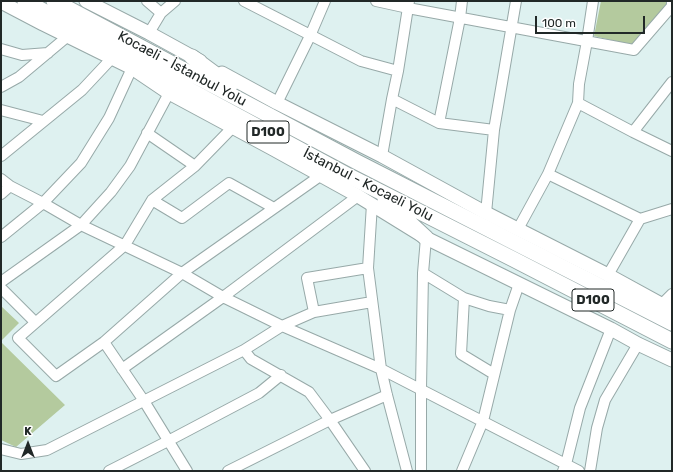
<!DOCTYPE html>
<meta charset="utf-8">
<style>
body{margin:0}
#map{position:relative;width:673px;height:472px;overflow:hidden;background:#def1f0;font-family:Rubik,sans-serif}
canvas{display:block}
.frame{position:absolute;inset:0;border:2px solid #212827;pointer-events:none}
.north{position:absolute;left:8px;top:424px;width:40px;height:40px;-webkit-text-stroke:3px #fff;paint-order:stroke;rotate:0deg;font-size:11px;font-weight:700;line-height:16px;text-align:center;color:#212827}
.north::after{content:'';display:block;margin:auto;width:14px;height:18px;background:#212827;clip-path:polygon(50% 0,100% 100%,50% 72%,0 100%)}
.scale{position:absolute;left:535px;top:16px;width:110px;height:18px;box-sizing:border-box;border:2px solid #212827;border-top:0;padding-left:5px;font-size:12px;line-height:14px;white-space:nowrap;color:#212827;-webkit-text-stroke:3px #fff;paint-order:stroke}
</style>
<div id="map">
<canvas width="673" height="472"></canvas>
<div class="frame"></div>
<div class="north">K</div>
<div class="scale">100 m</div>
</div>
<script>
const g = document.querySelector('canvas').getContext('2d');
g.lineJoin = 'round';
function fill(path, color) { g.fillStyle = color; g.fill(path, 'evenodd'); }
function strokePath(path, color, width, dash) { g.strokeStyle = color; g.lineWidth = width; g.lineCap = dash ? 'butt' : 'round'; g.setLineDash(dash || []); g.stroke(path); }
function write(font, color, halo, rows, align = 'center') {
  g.font = font + ' Rubik,sans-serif'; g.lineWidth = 3; g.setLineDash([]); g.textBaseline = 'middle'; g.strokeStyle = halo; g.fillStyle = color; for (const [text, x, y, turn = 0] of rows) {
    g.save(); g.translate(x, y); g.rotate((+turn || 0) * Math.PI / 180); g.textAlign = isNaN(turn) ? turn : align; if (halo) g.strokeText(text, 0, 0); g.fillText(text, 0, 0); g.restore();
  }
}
const green = new Path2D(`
 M601 1H670L666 11 632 45 594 36Z
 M1 306 19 323 1 341Z
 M1 342 65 405 16 447 1 440Z`);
const minor = new Path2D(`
 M147 1 161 13
 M244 1 361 61 398 71
 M376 1 408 8 634 50 672 6V1
 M149 33 161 13 175 1
 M1 49 22 55 48 53
 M1 87 19 77 68 36
 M392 99 439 123 494 130
 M277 103 310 36 325 1
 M578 103 633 132 672 151
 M1 110 43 121
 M439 123 460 18 462 1
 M233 127 195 166 152 200 125 245 18 338 56 376 104 342 182 273 320 176
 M633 132 672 82
 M147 133 195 166
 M1 156 82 90 112 58
 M382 156 392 99 398 71 409 1
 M548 174 640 219
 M1 179 10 186 43 203 81 225 182 273 223 297 282 326 381 369 579 471
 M1 194 10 186
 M152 200 182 218 229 183 274 208
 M372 204 368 268 381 369 387 395 407 471
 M486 213 494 130 516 1
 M518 229 548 174 578 103 579 84 587 41 593 1
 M1 237 43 203 81 163 109 118 132 68
 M423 273 464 298 489 306 510 310
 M608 275 640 219 672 209
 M1 282 81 225 111 192 130 166 169 93
 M1 288 35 322
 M464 298 461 354 494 374
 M661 305 672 294
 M314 312 307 278 368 268
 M104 342 144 401 187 471
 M244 350 251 359 309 392 330 420 365 471
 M122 369 223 297 358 196
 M1 449 21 454 47 450 244 350 282 326 314 312 372 302
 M109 471 168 441 259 393 281 375
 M228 471 330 420 387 395
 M421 471V389L423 273 426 238
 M462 471 483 421 510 310 519 284
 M563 471 566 464 580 408 611 329
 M590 471 597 428 605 400 638 344`);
const major = new Path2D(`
 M86 1 149 33 200 61
 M1 2 43 24 132 68 169 93 273 149 358 196 426 238 611 329 638 344 672 360
 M222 73 277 103 382 156 486 213 608 275 672 310`);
const highway = new Path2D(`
 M25 1 349 176 513 259 672 341
 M54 1 357 162 672 323
 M192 57 219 77 231 84
 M385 200 426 238`);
const shields = [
 [268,132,42],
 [593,300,42]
];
const shieldNames = [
 ["D100",268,132],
 ["D100",593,300]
];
const streetNames = [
 ["Kocaeli - İstanbul Yolu",182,69,28],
 ["İstanbul - Kocaeli Yolu",368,185,27]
];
fill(green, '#b4ca9e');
strokePath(minor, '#97a9a8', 12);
strokePath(major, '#97a9a8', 15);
strokePath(highway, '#97a9a8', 17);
strokePath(minor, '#fff', 10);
strokePath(major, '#fff', 13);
strokePath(highway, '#fff', 15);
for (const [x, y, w] of shields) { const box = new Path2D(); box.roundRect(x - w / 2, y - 11, w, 22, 3); g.fillStyle = '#fff'; g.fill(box); strokePath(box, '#212827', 1); }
write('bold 13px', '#212827', null, shieldNames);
write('14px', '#212827', '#fff', streetNames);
</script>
